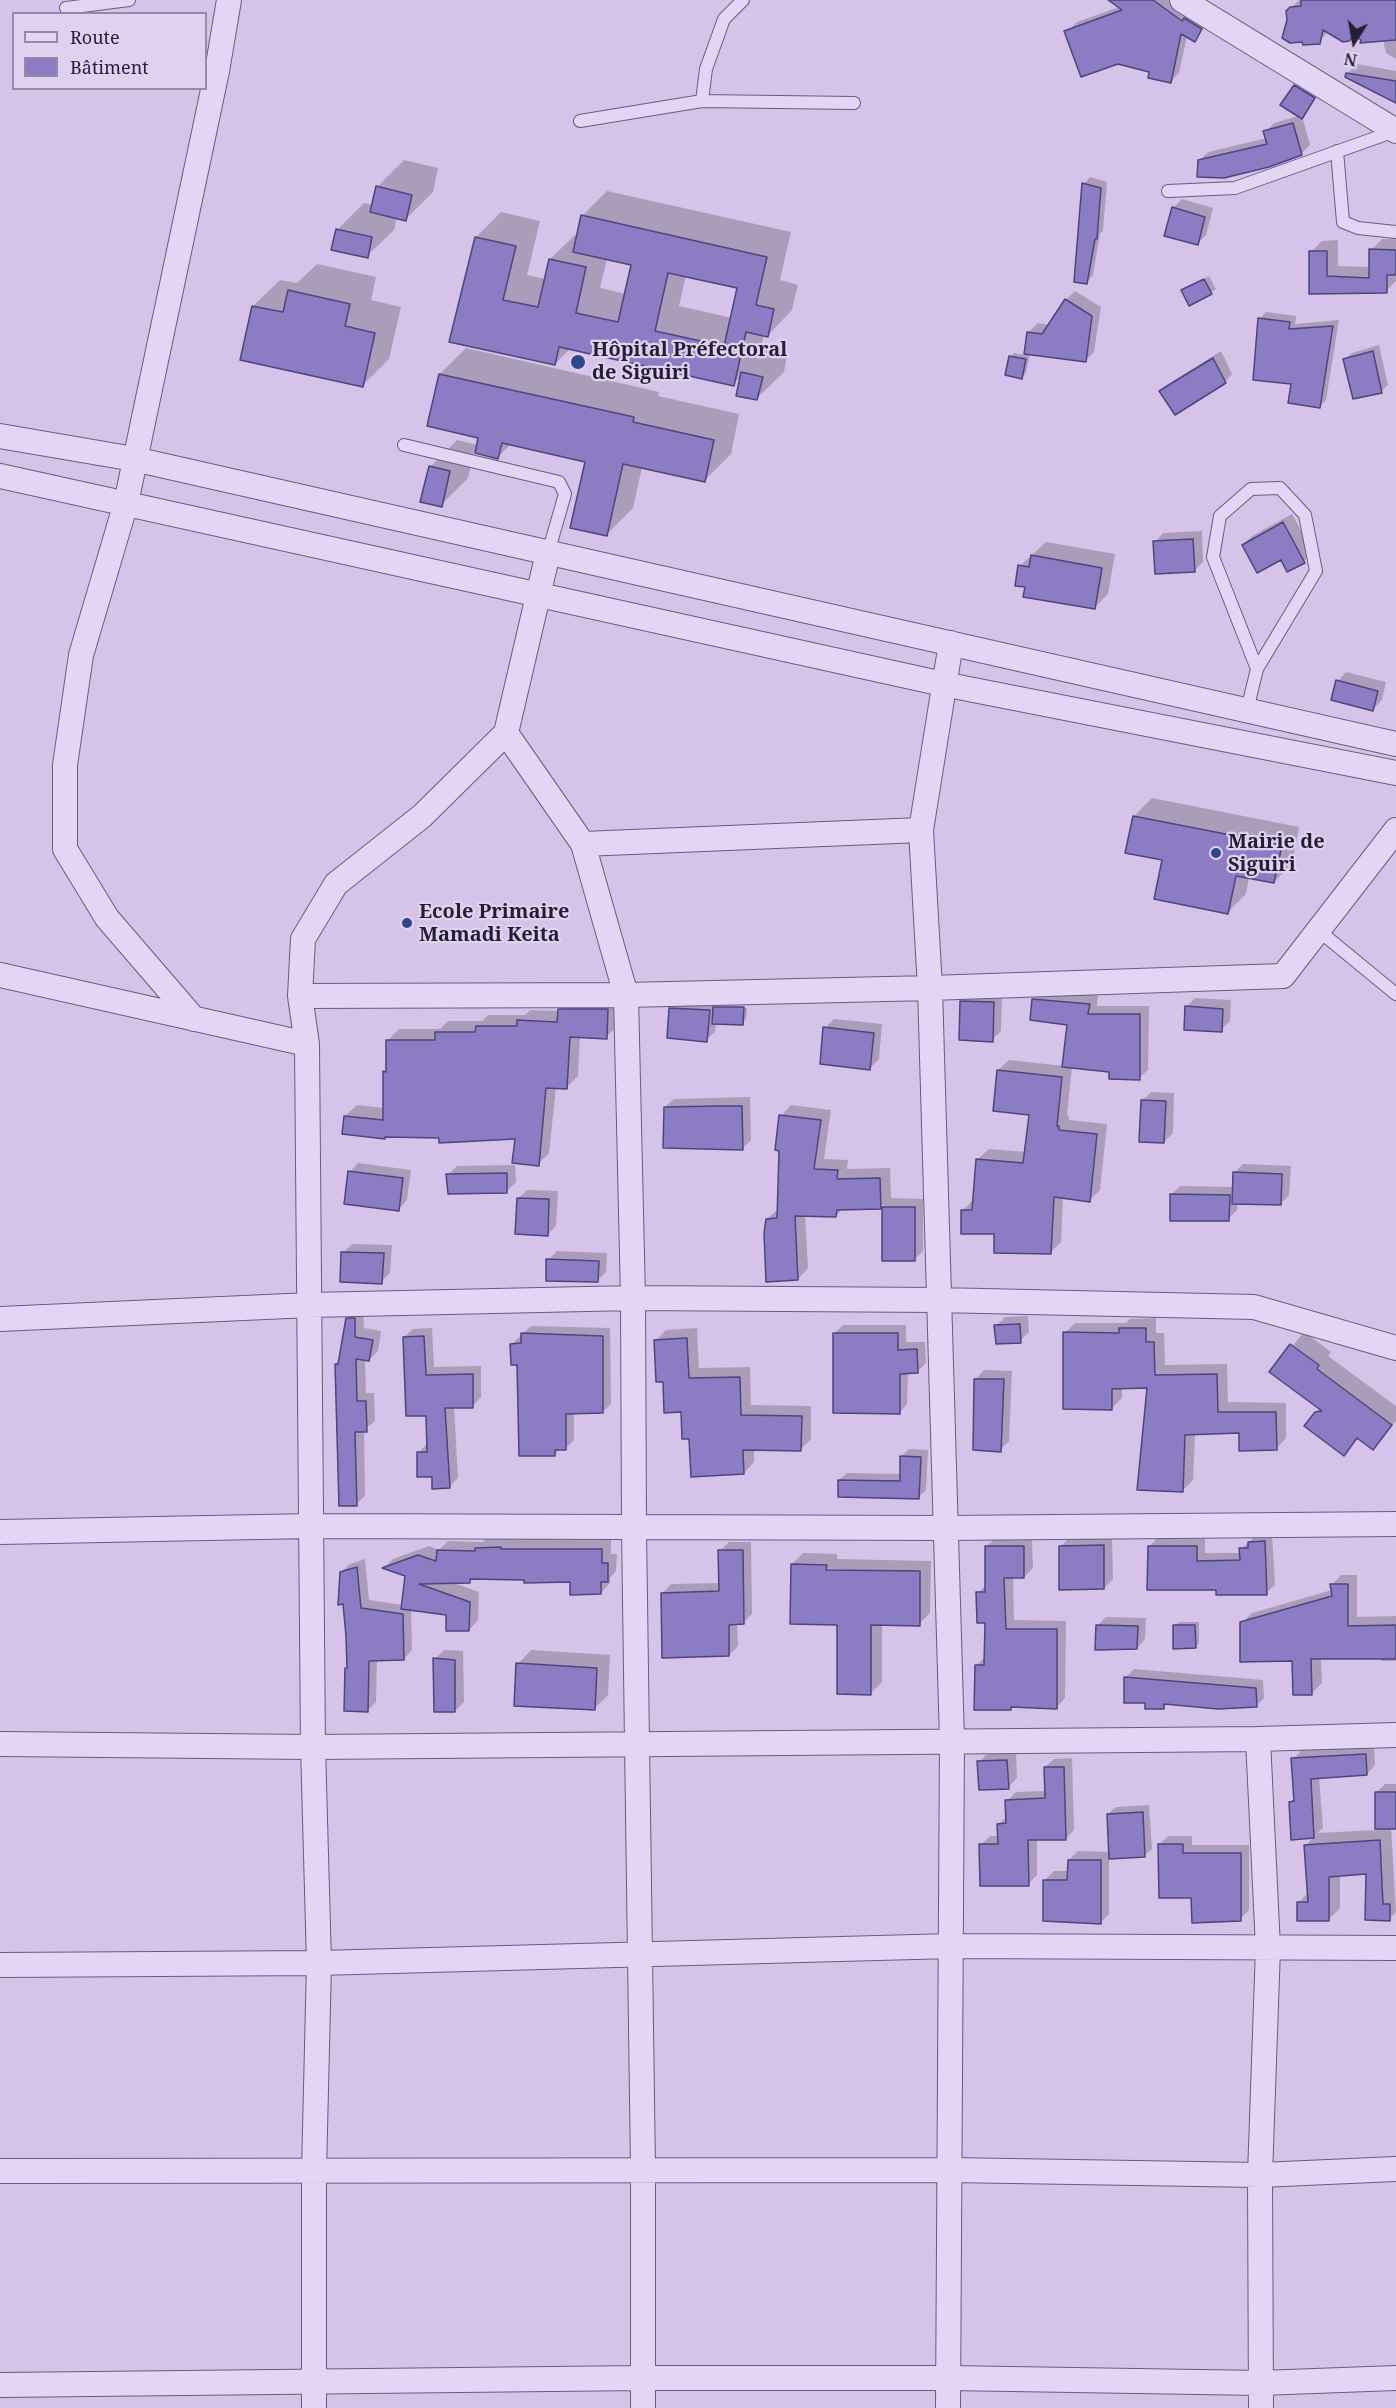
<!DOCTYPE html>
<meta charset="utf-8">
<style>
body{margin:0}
#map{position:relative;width:1396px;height:2408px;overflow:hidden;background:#d6c3e9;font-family:"Noto Serif",serif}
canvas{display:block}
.legend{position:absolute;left:12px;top:12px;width:195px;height:78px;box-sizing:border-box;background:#e1d1f1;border:2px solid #9589a5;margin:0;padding:8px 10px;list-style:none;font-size:18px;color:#241e33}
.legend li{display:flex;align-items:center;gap:12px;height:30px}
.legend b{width:30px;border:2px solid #9589a5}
.north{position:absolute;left:1324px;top:12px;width:60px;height:60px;-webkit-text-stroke:4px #e1d1f1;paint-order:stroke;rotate:191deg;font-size:16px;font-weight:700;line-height:24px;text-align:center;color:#241e33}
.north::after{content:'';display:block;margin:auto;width:21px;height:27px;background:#241e33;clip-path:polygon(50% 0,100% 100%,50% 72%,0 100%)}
</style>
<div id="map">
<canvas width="1396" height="2408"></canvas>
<ul class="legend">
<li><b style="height:8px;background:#e5d5f5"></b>Route</li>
<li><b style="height:16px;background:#8b7cc4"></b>Bâtiment</li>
</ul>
<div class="north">N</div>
</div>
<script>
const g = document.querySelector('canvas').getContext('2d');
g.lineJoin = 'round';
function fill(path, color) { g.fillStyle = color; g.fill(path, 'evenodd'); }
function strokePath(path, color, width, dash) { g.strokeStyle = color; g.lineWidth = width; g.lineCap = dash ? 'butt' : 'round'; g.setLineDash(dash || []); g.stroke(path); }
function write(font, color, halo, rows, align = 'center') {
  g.font = font + ' "Noto Serif",serif'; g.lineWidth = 4.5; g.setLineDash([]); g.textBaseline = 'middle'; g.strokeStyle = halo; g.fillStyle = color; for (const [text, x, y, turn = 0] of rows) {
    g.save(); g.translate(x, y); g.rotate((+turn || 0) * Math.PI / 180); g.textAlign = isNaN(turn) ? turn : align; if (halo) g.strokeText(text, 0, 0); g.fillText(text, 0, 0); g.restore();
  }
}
const shadow = new Path2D(`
 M1132 0H1172L1209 20 1195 40 1187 36 1179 73 1170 82 1068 31 1077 22 1136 1Z
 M1299 0H1396V59L1386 53 1383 40 1362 39 1355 34 1328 31 1319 42 1288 20V11Z
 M1357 64 1396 71V101L1348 73Z
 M1304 77 1323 89 1302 116 1310 145 1301 154 1199 161 1208 152 1267 138 1265 132 1274 123 1299 116 1295 86Z
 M404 160 438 168 433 192 406 219 397 217 394 230 367 256 337 230 364 203 373 205 377 187Z
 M1090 177 1107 182 1103 231 1100 233 1093 275 1087 282 1084 184Z
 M607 191 791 232 780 280 798 285 792 310 768 335 764 334 759 356 769 346 788 350 784 372 757 398 742 376 733 384 571 348 555 364 451 341 476 237 501 212 540 221 527 275 546 279 550 259 575 235H578L582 216ZM607 258 633 264 626 294 600 288ZM686 275 738 287 732 318 679 306Z
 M1182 199 1213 208 1206 235 1197 244 1173 208Z
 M1382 239H1396V281L1386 291 1311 293V252L1322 241 1338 240V266L1370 267 1371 250Z
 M317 264 376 277 371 300 401 307 389 359 362 386 253 306 280 280 297 283Z
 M1209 276 1216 289 1190 304 1183 291Z
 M1075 291 1101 307 1094 352 1085 361 1030 353 1026 373 1022 377 1010 357 1014 353 1025 355 1029 332 1038 323 1050 325 1066 300Z
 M1266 312 1296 316 1295 324 1339 320 1326 400 1320 406 1292 382 1260 319Z
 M1379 345 1388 385 1381 391 1345 359 1352 353Z
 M466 348 659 392 658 396 739 414 731 454 704 481 642 467 633 508 607 534 587 461 511 444 498 457 474 452 468 478 441 505 430 467 457 440 478 445 480 437 440 374Z
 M1221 351 1232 374 1225 382 1161 391 1168 384Z
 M1292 514 1313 552 1304 561 1288 570 1281 558 1243 545 1252 536Z
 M1202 531 1203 562 1194 571 1155 542 1163 533Z
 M1046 542 1115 554 1108 594 1094 608 1027 586 1020 566Z
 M1346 672 1386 682 1382 700 1373 709 1338 681Z
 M1152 798 1299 827 1292 864 1274 882 1249 877 1246 894 1228 912 1164 859 1134 816Z
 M1043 991 1098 995 1097 1006H1149L1148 1070 1139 1078 1110 1071 1072 1067 1067 1115 1069 1116V1120L1107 1124 1100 1190 1089 1201 1063 1197 1061 1242 1050 1253 996 1233 963 1210 974 1199 978 1159 989 1149 1026 1152 1030 1114 998 1070 1009 1060 1064 1066 1069 1024 1034 999Z
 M970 993 1002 994 1001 1031 992 1040 962 1002Z
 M1195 998 1231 1000 1230 1021 1221 1030 1186 1007Z
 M570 999H619L618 1026 606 1037 580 1036 578 1076 567 1087H556L549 1153 538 1164 516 1138 441 1137 345 1116 357 1105 384 1108 388 1040 399 1029H440L448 1021H482L488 1015H525L530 1010 559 1011Z
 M680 1000 747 1004V1005L717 1006V1009L747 1008 746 1019 742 1023 716 1022 715 1032 706 1040 671 1009Z
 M834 1019 882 1024 879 1059 870 1068 825 1028Z
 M1151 1092 1174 1093 1173 1133 1164 1142 1142 1101Z
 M750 1097 751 1140 742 1149 665 1107 674 1099Z
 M791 1105 831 1110 824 1159 848 1160 847 1169 890 1168 891 1198 923 1199V1251L914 1260 883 1259V1204L880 1208H843L836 1216 805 1215 808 1268 798 1279 767 1219 778 1209 781 1116Z
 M358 1163 411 1170 407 1200 399 1209 350 1172Z
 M1243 1164 1291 1166 1289 1195 1280 1204 1238 1202 1237 1210 1228 1219 1171 1195 1180 1186 1234 1187V1173Z
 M515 1165 516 1182 507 1191 448 1175 457 1166Z
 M527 1190 558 1191 556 1226 547 1235 518 1199Z
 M352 1244 392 1245 390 1273 381 1282 343 1253Z
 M557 1251 607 1253 606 1272 597 1281 548 1260Z
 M356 1310H363L364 1328 381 1331 378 1351 369 1360 365 1359 366 1393H374L375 1421 364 1430 365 1496 356 1504 337 1365 340 1362 347 1319Z
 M1028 1316 1029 1332 1020 1341 996 1326 1005 1317Z
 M1156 1318V1333H1164L1165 1365 1227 1364 1228 1402 1286 1403V1438L1276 1449 1240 1431 1195 1433 1193 1480 1183 1490 1149 1387H1122V1398L1112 1408 1065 1333 1075 1323H1126L1130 1319Z
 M843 1325H906V1342H925L926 1363 917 1372H908L907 1404 899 1413 834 1334Z
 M531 1326 610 1328 611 1404 602 1412H574V1440L566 1448H561L554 1455 512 1344Z
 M432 1328 434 1367 481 1366V1397L473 1406H454L458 1478 449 1487 433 1476 418 1453 427 1444 428 1415 404 1337 413 1329Z
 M697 1328 699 1368 750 1367 751 1405 811 1406V1439L800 1450 754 1449V1462L744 1473 690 1437 682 1411 665 1380 656 1340 666 1330Z
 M1304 1332 1331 1352 1328 1356 1396 1406V1421L1373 1448 1359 1437 1344 1454 1316 1413 1320 1408 1271 1372Z
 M984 1370 1012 1371 1009 1441 1000 1450 976 1379Z
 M909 1449 928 1450 926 1490 919 1497 839 1480 847 1473 901 1474V1457Z
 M1258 1534H1272L1275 1585 1266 1593 1218 1589 1149 1547 1157 1538 1205 1539V1553H1241V1549Z
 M1112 1537 1113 1579 1104 1588 1060 1547 1069 1538Z
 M995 1538H1032L1033 1568 1024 1577H1013L1014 1620 1066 1621 1065 1698 1057 1707 1014 1706 1011 1708 976 1666 985 1657 986 1621 978 1593 987 1584 986 1547Z
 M486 1539 611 1540V1554H617L616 1571 610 1578V1583L601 1593 571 1581 473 1578 470 1582H451L479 1592 478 1620 469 1630 447 1613 411 1609 412 1650 404 1659H377L376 1702 368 1710 349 1667 341 1572 350 1564 365 1559 369 1600 403 1605 407 1575 385 1567 393 1559 429 1546 439 1550 448 1541 483 1542Z
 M729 1542H751L752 1614 743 1623H737L738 1646 729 1655 663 1593 671 1584 721 1583 720 1551Z
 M803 1553 837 1554V1559L931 1561 930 1613 919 1624H882V1682L871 1693 838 1623 792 1564Z
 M1341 1575H1357V1617L1396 1616V1661H1381V1658H1321L1322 1683 1312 1693 1293 1660 1242 1623 1252 1613 1332 1590V1585Z
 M1106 1617 1146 1618 1145 1639 1137 1648 1097 1626Z
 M1179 1622H1199V1643L1195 1647 1174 1626Z
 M444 1650 463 1651 464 1702 455 1711 435 1659Z
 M531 1650 610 1655 608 1695 594 1709 518 1664Z
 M1134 1669 1263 1680 1264 1698 1256 1706 1168 1703 1164 1707 1146 1702 1126 1701V1677Z
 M1374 1746 1375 1765 1367 1774 1319 1777 1323 1828 1317 1833 1377 1830 1376 1793 1385 1784H1396V1827H1391L1396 1912 1389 1919 1367 1873 1340 1874V1908L1329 1919 1299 1902 1309 1892 1306 1845 1314 1837 1291 1802 1295 1798 1293 1759 1302 1750Z
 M1016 1752 1017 1778 1008 1787 979 1762 988 1753Z
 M1072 1758 1074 1830 1065 1839H1037V1875L1028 1884 981 1845 990 1836H999V1824L1007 1816V1801L1016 1792 1046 1791 1045 1767 1054 1759Z
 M1149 1805 1152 1849 1144 1856 1109 1857V1914L1100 1923 1045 1880 1054 1871H1069V1860L1078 1851 1110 1852 1108 1814 1116 1807Z
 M1168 1836H1192V1845H1249V1910L1240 1919 1192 1896 1159 1845Z`);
const building = new Path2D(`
 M1108 0H1153L1182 21 1184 18 1202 29 1195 42 1181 34 1171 83 1148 78 1149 72 1118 64 1081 77 1064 31 1122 10Z
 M1301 0H1396V40L1360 43 1361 40 1355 36 1349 41 1343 42 1323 30 1320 44 1303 45 1302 42 1290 43 1282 38 1287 20 1286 11 1290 7 1301 6Z
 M1346 73 1396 81V103L1345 77Z
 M1294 85 1315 98 1302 119 1280 105Z
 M1293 123 1302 155 1269 167 1224 178 1197 177 1198 160 1267 144 1263 131Z
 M1082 183 1101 188 1097 239H1095L1087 284 1074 282Z
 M376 186 412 195 406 221 370 212Z
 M1172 207 1205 217 1198 245 1164 236Z
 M581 215 767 257 756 305 774 309 768 337 746 332 734 386 559 347 555 365 449 342 475 237 516 246 503 300 538 307 549 259 586 267 576 313 618 322 631 265 573 252ZM668 273 737 288 724 346 655 331Z
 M336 229 372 237 368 258 331 250Z
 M1369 249 1396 250V275H1387V293L1309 294V251H1327V276L1369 278Z
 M1204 279 1212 294 1189 306 1181 290Z
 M288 290 350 304 345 326 375 333 363 387 240 360 252 306 283 312Z
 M1065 299 1092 316 1086 362 1024 354 1027 332 1042 334Z
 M1258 318 1290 322 1289 329 1333 326 1320 408 1288 403 1291 384 1253 380Z
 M1373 351 1382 393 1353 399 1343 359Z
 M1009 356 1026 359 1022 379 1005 375Z
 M1213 358 1226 383 1175 415 1159 391Z
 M741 372 763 377 757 400 736 396Z
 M439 374 634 417 633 422 714 440 705 482 623 464 607 536 570 528 585 462 502 443 498 459 475 453 478 438 427 426Z
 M429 466 450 471 442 507 420 502Z
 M1283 522 1305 563 1287 572 1281 560 1257 573 1242 545Z
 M1193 539 1195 572 1155 574 1153 541Z
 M1031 555 1102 568 1095 609 1023 597 1025 587 1015 586 1018 565 1029 567Z
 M1336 680 1378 691 1373 711 1331 700Z
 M1133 816 1282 845 1274 883 1236 876 1228 914 1154 899 1162 860 1125 853Z
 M1032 999 1090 1004 1088 1014H1140V1080L1109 1079V1072L1062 1067 1067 1025 1030 1020Z
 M960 1001 994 1002 993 1042 959 1040Z
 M1185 1006 1223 1009 1222 1032 1184 1030Z
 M713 1007H744L743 1025 712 1024Z
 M669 1008 710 1010 707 1042 667 1038Z
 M558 1009H608L607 1039 570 1037 567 1089 546 1088 539 1166 512 1163 515 1139 439 1143V1138L385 1137V1139L342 1134 344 1116 383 1120V1071L386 1072V1040H435V1032H475L476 1026H517V1020L557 1022Z
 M823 1027 874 1033 870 1070 820 1064Z
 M997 1070 1062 1077 1057 1126H1059V1130L1097 1134 1090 1202 1054 1197 1051 1254 994 1253V1234H961V1210H972L976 1159 1023 1163 1029 1115 993 1111Z
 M1141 1100 1166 1101 1164 1143 1139 1142Z
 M717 1106H742L743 1150 663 1148 664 1107Z
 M779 1115 821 1120 814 1169 838 1170 837 1179 880 1178 881 1209 837 1210 836 1217 795 1216 798 1280 766 1282 764 1233 766 1219 777 1218 779 1151 775 1150Z
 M348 1171 403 1178 399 1211 344 1204Z
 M1233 1172 1282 1174 1281 1205 1232 1204Z
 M507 1173V1193L448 1194 446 1174Z
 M1170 1194 1230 1195 1229 1221H1170Z
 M517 1198 549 1199 548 1236 515 1234Z
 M882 1207H915V1261H882Z
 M341 1252 384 1253 382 1284 340 1282Z
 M546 1259 599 1261 598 1282 546 1281Z
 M346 1318H355V1337L373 1340 369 1361 356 1359 357 1401H366L367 1432H355L357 1506H339L335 1364H338Z
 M1020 1324 1021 1343 996 1344 994 1325Z
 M1119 1328H1146V1342H1154L1155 1375 1217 1374 1218 1412H1276L1277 1450 1239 1451V1433L1185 1435 1183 1492 1137 1490 1147 1388 1112 1389V1410L1063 1409V1332L1119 1333Z
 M521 1333 603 1336V1413L566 1414V1450H555V1456H519L517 1365H511L510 1344 521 1343Z
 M833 1333H898V1350L917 1349 918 1373 900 1374V1414L833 1413Z
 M424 1336 426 1375 473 1374V1408H445L450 1488 432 1489V1477H417V1452H427L426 1416H406L403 1337Z
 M687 1338 689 1378 740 1377 741 1415 802 1416 801 1451 743 1450 744 1474 691 1477 689 1439H682L681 1412 664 1413 663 1382H656L654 1340Z
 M1290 1344 1319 1365 1317 1369 1392 1425 1373 1450 1357 1438 1344 1456 1304 1426 1315 1412 1322 1411 1269 1372Z
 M974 1379H1004L1001 1452 973 1450Z
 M900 1456 921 1457 919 1499 838 1497V1480L900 1481Z
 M1265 1541 1267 1595H1216V1590H1147L1148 1546H1197V1561L1240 1560 1239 1548H1248V1542Z
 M1104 1545V1589L1059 1590V1546Z
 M985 1546H1024V1578H1004L1006 1629H1057V1709L1011 1707V1710H974L975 1665H984L985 1623H977L976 1592H985Z
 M501 1547V1549H602V1563H608V1582H601V1594L570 1595V1582L524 1583V1580L470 1579V1583L419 1584 470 1602 469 1631H446V1615L401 1609 405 1576 382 1568 418 1555 436 1561 437 1550 475 1551V1548Z
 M718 1550H743L744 1624 729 1625V1656L662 1658 661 1593 719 1591Z
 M791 1564 827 1565 826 1570 920 1571V1626L871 1625V1695L837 1694V1625L790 1624Z
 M357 1567 361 1608 403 1614 404 1660 369 1661 368 1712 344 1711 345 1668H347L346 1636 343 1604 338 1605 340 1572Z
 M1330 1584H1348V1626L1396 1625V1659H1311L1312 1695H1293L1292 1661 1240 1662V1622L1332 1596Z
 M1096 1625 1138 1626 1137 1649 1095 1650Z
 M1173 1625H1195L1196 1648 1173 1649Z
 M433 1658 455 1660V1712H434Z
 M516 1663 597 1668 595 1710 514 1706Z
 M1124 1677 1256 1688 1257 1707 1218 1709 1164 1704V1709H1145V1703H1124Z
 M1366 1754 1367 1775 1311 1779 1314 1838 1291 1840 1289 1802 1294 1801 1291 1758Z
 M1007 1760 1009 1789 979 1790 977 1761Z
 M1044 1767H1064L1066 1840H1028L1029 1886H980L979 1844H998L997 1824 1006 1823 1005 1800 1045 1798Z
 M1375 1792H1396V1829H1375Z
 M1143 1812 1145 1857 1109 1859 1107 1814Z
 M1380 1840 1383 1904H1390V1921L1365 1920 1366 1874 1329 1877V1921H1297V1902H1308L1304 1845Z
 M1158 1844H1183V1853H1241V1921L1192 1923 1191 1898H1159Z
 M1068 1860H1101V1924L1043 1921V1880H1067Z`);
const lane = new Path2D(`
 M66 8 129 0
 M702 101 854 103
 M580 121 702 101 706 69 724 19 743 0
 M1337 151 1343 222 1358 228 1396 232
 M1168 191 1235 188 1395 131
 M404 445 559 482 565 494 548 553
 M1247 710 1257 669 1316 571 1305 515 1280 488 1251 489 1220 516 1213 557 1257 669
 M1318 930 1396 994`);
const street = new Path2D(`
 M1182 0 1396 131
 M0 436 134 459 1396 744
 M0 476 943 684 1396 773
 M548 553 506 733 583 844 626 995 633 1298 634 1528 643 2169V2408
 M583 844 921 830
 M0 975 307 1044
 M300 996 626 995 930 988 1283 976 1396 830
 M194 1019 107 918 65 849V765L81 655 126 503 217 71 229 0
 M0 1319 310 1305 633 1298 938 1300 1254 1307 1396 1348
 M0 1532 311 1526 945 1528 1396 1524
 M1258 1739 1268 1948 1260 2175 1261 2408
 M0 1744 313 1747 1258 1739 1396 1735
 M0 1965 319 1963 952 1946 1396 1948
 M0 2171 949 2170 1260 2175 1396 2169
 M0 2385 643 2378H948L1261 2383 1396 2378
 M314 2408V2172L319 1963 313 1747 307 1044 300 996 303 939 336 884 422 816 506 733
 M948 2408 952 1740 930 988 921 830 951 643`);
const markers = [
 [578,362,8,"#31458b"],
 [1216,853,6,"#31458b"],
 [407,923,6,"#31458b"]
];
const poiNames = [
 ["Hôpital Préfectoral",592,350],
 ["de Siguiri",592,373],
 ["Mairie de",1228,842],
 ["Siguiri",1228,865],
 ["Ecole Primaire",419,912],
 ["Mamadi Keita",419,935]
];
fill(shadow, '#0003');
fill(building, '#8b7cc4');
strokePath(building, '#4e447e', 1.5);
strokePath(lane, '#685b82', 14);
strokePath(street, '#685b82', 26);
strokePath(lane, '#e5d5f5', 12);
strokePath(street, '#e5d5f5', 24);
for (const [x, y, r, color] of markers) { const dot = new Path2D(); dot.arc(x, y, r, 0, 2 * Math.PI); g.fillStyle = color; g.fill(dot); strokePath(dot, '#e1d1f1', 2); }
write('bold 20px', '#241e33', '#e1d1f1', poiNames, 'left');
</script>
